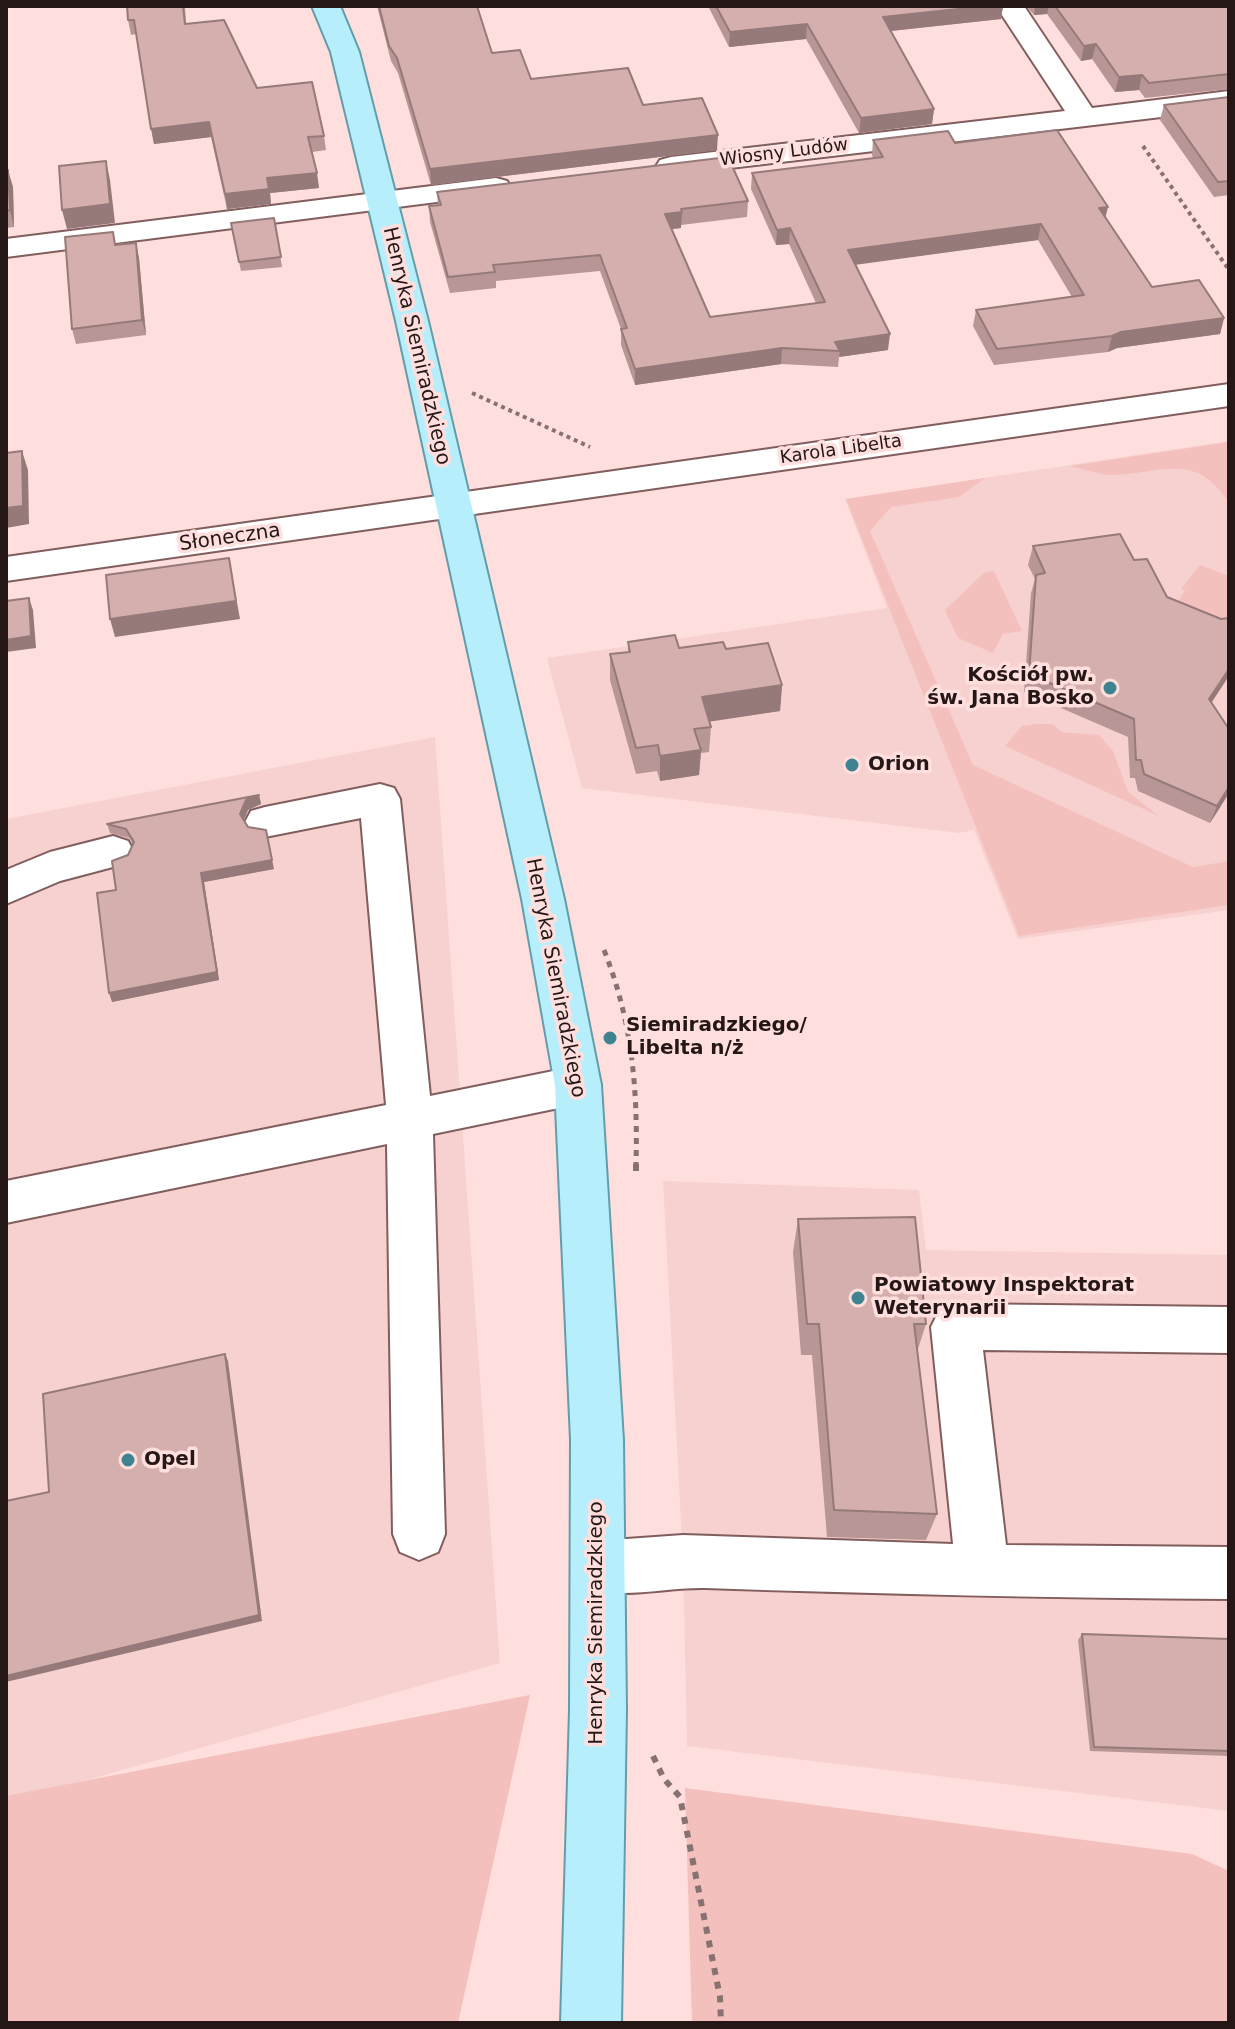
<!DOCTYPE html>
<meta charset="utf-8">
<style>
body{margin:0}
#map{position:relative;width:1235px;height:2029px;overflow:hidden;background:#ffdfdd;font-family:"DejaVu Sans",sans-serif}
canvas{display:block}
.frame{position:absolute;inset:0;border:8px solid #241716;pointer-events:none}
</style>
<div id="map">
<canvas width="1235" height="2029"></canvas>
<div class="frame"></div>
</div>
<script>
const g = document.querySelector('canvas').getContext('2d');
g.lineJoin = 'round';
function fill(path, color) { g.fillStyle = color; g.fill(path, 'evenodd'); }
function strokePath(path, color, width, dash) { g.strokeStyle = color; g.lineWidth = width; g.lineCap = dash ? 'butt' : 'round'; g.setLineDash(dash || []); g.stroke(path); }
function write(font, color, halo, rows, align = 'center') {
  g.font = font + ' "DejaVu Sans",sans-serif'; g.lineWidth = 7; g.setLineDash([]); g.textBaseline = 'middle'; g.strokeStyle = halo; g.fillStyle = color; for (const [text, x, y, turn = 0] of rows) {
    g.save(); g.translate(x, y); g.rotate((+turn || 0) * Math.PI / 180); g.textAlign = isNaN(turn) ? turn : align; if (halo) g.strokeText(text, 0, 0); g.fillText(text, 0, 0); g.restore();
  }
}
const built = new Path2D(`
 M1229 441V910L1018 939 974 830 959 833 582 788 547 658 887 608 845 499Z
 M435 737 500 1663 6 1803V819Z
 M663 1181 919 1190 926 1250 1229 1255V1811L687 1746 683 1561Z`);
const green = new Path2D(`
 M1229 442V503C1196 451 1163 473 1113 475 1100 475 1084 469 1070 466Z
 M985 478 959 497 891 507 870 531 973 765 1193 867 1229 861V905L1019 936 846 499Z
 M1200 565 1229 576V615L1218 630 1177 602 1185 591 1181 589Z
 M994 571 1022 631 1003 634 993 653 958 638 945 610 984 573Z
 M1037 724H1053L1062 732 1099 735 1113 751 1128 792 1159 816 1005 746 1022 726Z
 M530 1695 458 2023H6V1796Z
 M685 1788 1192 1854 1229 1871V2023H692Z`);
const pathFar2 = new Path2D(`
 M1143 146 1229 270
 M472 393 590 447`);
const pathFar1 = new Path2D(`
 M604 950C632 1020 638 1089 636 1164`);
const path = new Path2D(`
 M636 1171V1162
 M653 1756 664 1779 680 1797 720 1997 721 2023`);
const minor = new Path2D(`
 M996 6H1024L1092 108 1229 91V109L671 175 660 172 656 166 660 160 671 157 1065 111Z
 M496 178 507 181 511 187 507 193 6 257V239Z
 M1229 384V406L6 581V557Z
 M380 784 394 788 400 799 430 1096 578 1066 594 1072 601 1085 594 1098 578 1104 433 1134 445 1534 438 1552 419 1560 400 1552 393 1534 387 1144 6 1223V1181L386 1105 361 818 265 837 251 833 245 822 251 811 265 807Z
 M113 836 128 841 134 852 128 863 60 881 6 904V870L50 852Z
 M956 1304 1229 1307V1353L983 1350 1006 1545 1229 1547V1599C1054 1598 880 1594 705 1588 665 1587 617 1601 579 1586L571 1567 579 1548 598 1541 683 1535 953 1544 931 1327 939 1311Z`);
const major = new Path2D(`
 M312 6H340L359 52 428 321 564 899 601 1085 623 1440 626 1710 621 2023H561L570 1710 571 1440 555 1085 522 899 396 321 331 52Z`);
const wall = new Path2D(`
 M127 6H185L186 24 257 88 324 136 326 150 312 152 319 188 270 193 271 204 227 209 211 137 154 144 136 34 131 35 128 20Z
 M377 6H477L492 53 531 79 643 105 717 150 431 185 398 73 391 61Z
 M708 6H1003L1001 19 891 31 934 109 932 124 859 133 806 39 729 47Z
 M1026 6H1229V89L1145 98 1139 90 1115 92 1092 59 1081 61 1047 14 1034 15Z
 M1229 97V195L1214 197 1160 120 1164 105Z
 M873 140 955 143 1105 217 1152 287 1224 318 1220 334 1117 348 1108 352 994 365 973 326 976 310 1072 297 1038 240 856 264 888 350 839 357 838 367 781 364 635 385 621 345V329L600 271 496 281V288L450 293 430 222 429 206 438 205 437 192 748 201 747 217 681 225V228L671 229 710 317 816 303 789 244 776 245 751 189 752 173 873 158 872 155Z
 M6 170 13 187 14 227 6 228Z
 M274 218 282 267 241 271 231 223Z
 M136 243 139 258 146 335 76 344 72 329 116 245Z
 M1033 546 1211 703 1229 793 1210 823 1138 791 1135 778H1130L1128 737 1024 692 1031 593 1035 579 1028 565Z
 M628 642 679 648 726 649 782 685 780 711 709 721 711 727 709 752 701 753 699 775 660 781 657 771 636 774 610 680V654L628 652Z
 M259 795 261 804 248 810 244 820 274 869 204 882 219 980 112 1002 128 855 133 844 129 838 110 833 107 824Z
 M798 1219 926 1324 917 1352 937 1514 926 1540 827 1537 812 1355H801L793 1252Z
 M1082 1634 1229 1639V1756L1090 1751 1078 1640Z`);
const shadedWall = new Path2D(`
 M986 6H1003L1001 19 881 32 883 17Z
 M1035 6H1049L1047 14 1034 15Z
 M807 24 806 39 729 47 730 32Z
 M1096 44 1092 59 1081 61 1084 46Z
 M1142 75 1139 90 1115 92 1119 77Z
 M934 109 932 124 859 133 861 118Z
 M209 122 211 137 154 144 151 129Z
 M718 135 717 150 431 185 430 169Z
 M106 161 110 180 115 223 67 229 62 210Z
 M8 170 13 187 14 227 10 210Z
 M317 173 319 188 270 193 271 204 227 209 225 194 267 178Z
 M1108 207 1104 223 1099 208Z
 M682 212 681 228 664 230 665 214Z
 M1041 224 1038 240 847 266 848 250Z
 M790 228 789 244 776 245 777 230Z
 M136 243 139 258 146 335 142 320Z
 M1224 318 1220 334 1117 348 1108 352 1112 336 1121 332Z
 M890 334 888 350 839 357 840 351 835 342Z
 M782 348 781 364 635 385V369Z
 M22 451 28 470 29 524 6 528V508Z
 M229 558 240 619 115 637 110 619Z
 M29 598 33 610 36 648 6 652V640Z
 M1229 669V676L1202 717 1209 699Z
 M782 685 780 711 701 723 702 697Z
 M701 750 699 775 660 781V756Z
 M1229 787V793L1210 823 1217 806Z
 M259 795 261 804 248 810 242 823 240 814 246 800Z
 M266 830 274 869 204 882 219 980 112 1002 109 993 201 873Z
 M225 1354 228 1361 262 1621 6 1682V1676Z`);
const building = new Path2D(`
 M127 6H183L185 24 224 20 257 88 312 82 324 136 308 137 317 173 267 178 269 189 225 194 209 122 151 129 134 20H128Z
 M379 6H477L492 53 520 50 531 79 628 68 643 105 702 98 718 135 430 169 397 58 389 46Z
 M716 6H986L883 17 934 109 861 118 807 24 730 32Z
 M1055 6H1229V74L1149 83 1142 75 1119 77 1096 44 1084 46Z
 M1229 97V181L1218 182 1164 105Z
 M1057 130 1108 207 1099 208 1152 287 1199 280 1224 318 1121 332 1112 336 997 349 976 310 1084 295 1041 224 848 250 890 334 835 342 840 351 782 348 635 369 621 329 627 328 600 255 493 265 495 272 448 277 429 206 441 205 437 192 728 157 748 201 681 209 682 212 665 214 710 317 825 302 790 228 777 230 752 173 883 157 873 140 948 131 955 143Z
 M106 161 110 204 62 210 59 166Z
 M6 170H8L10 210 6 211Z
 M274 218 281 257 239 262 231 223Z
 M113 232 115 245 136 243 142 320 72 329 65 237Z
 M22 451 23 506 6 508V453Z
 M1120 534 1134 560 1147 559 1167 597 1221 619 1229 618V669L1209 699 1229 729V787L1217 806 1144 774 1141 760H1136L1134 719 1029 674 1036 575 1045 573 1033 546Z
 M229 558 236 601 110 619 106 575Z
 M29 598 31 636 6 640V601Z
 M675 635 679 648 723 642 726 649 768 643 782 685 702 697 711 727 694 729 701 750 660 756 658 745 636 748 610 654 630 652 628 642Z
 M259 795 246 800 240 814 248 827 266 830 272 860 201 873 217 972 109 993 97 893 116 890 112 861 128 855 134 842 126 829 107 824Z
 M915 1217 926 1324H914L937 1514 834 1510 819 1324H807L798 1219Z
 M225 1354 259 1615 6 1676V1501L49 1492 43 1394Z
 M1082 1634 1229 1639V1751L1094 1747Z`);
const markers = [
 [1110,688,8,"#3f8391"],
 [852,765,8,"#3f8391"],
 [610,1038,8,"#3f8391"],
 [858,1298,8,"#3f8391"],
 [128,1460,8,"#3f8391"]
];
const farStreetnames = [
 ["Wiosny Ludów",784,153,-7],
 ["Karola Libelta",841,450,-8]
];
const streetNames = [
 ["Henryka Siemiradzkiego",416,346,77],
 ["Słoneczna",230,538,-8],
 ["Henryka Siemiradzkiego",555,978,79],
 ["Henryka Siemiradzkiego",597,1623,-90]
];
const poiNames = [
 ["Kościół pw.",1094,676,"right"],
 ["św. Jana Bosko",1094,699,"right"],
 ["Orion",868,765],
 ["Siemiradzkiego/",626,1026],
 ["Libelta n/ż",626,1049],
 ["Powiatowy Inspektorat",874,1286],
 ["Weterynarii",874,1309],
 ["Opel",144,1460]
];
fill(built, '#f7d1cf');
fill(green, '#f4c0bd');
strokePath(minor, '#805e5d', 4);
strokePath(major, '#639daa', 4);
strokePath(pathFar2, '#887271', 4, [4, 4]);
strokePath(pathFar1, '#887271', 5, [6, 6]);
strokePath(path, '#887271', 6, [7, 7]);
fill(minor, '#fff');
fill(major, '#b6effb');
fill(wall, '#b79695');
fill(shadedWall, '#957a79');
fill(building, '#d5afad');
strokePath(building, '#957a79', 2);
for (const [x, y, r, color] of markers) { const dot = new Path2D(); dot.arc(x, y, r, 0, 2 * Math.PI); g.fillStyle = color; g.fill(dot); strokePath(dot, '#ffdfdd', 3); }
write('18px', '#241716', '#ffdfdd', farStreetnames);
write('20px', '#241716', '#ffdfdd', streetNames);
write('bold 20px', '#241716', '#ffdfdd', poiNames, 'left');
</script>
